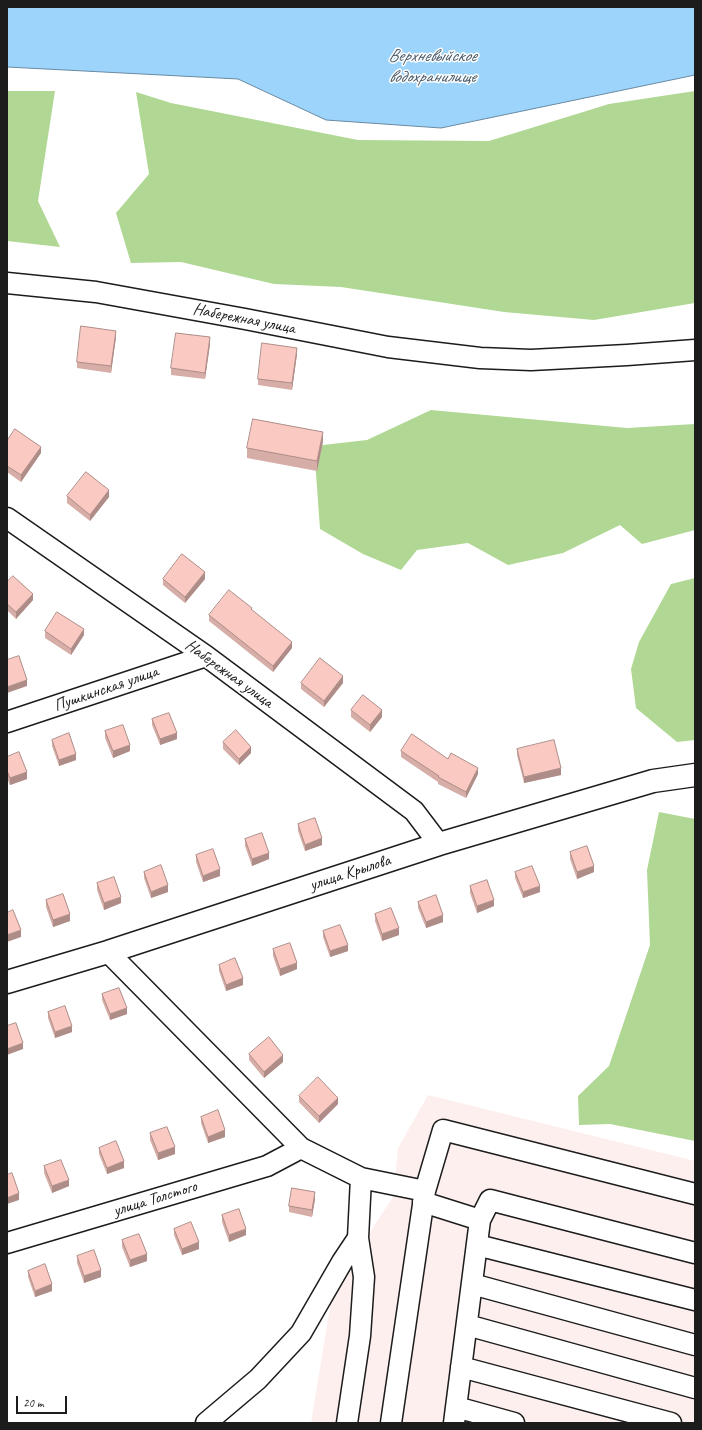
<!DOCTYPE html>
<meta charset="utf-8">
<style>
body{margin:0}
#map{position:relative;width:702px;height:1430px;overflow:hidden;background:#fff;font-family:Caveat,sans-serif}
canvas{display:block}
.frame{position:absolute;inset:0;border:8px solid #1c1c1c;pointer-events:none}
.scale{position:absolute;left:16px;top:1396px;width:51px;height:18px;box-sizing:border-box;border:2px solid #1c1c1c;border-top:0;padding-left:5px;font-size:12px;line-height:14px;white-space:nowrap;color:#1c1c1c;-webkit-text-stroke:3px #fff;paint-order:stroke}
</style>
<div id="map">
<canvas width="702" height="1430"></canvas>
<div class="frame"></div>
<div class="scale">20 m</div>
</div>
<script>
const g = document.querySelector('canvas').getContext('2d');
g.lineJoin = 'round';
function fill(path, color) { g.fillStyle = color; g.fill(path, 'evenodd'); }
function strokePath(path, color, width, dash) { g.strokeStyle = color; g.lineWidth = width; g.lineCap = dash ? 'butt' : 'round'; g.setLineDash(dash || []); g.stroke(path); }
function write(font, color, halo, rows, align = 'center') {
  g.font = font + ' Caveat,sans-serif'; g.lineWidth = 3; g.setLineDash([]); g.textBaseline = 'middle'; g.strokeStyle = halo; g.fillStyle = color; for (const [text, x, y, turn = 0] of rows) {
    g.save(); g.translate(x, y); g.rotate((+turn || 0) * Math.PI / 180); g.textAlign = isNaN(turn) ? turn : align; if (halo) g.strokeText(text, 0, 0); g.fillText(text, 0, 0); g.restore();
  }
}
const built = new Path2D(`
 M428 1095 695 1161V1423H311L333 1289 393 1197 398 1148Z`);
const green = new Path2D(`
 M7 91H55L38 201 60 247 7 241Z
 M695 91V303L594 320 504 312 341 287 274 284 181 262 131 263 116 213 149 174 136 92 171 103 358 140 489 141 609 104Z
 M431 410 627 428 695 424V530L642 544 620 525 563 553 508 565 468 543 417 550 401 570 363 554 320 529 314 446 367 440Z
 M695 578V740L677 742 636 708 631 669 639 642 671 584Z
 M659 812 695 819V1141L610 1124 579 1125 578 1096 609 1066 650 945 647 870Z`);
const water = new Path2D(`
 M7 7H695V75L441 128 326 120 238 79 7 67Z`);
const minor = new Path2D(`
 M7 283 96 292 245 319 388 347 480 358 531 360 627 355 695 350
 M7 518 206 656 414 811 439 844
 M7 722 206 656
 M108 952 301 1148 361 1178 425 1191 391 1423
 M425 1191 443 1130 695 1194
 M423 1202 480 1220 454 1423
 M480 1220 490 1200 695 1253
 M7 1243 267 1166 301 1148
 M477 1245 695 1300
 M472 1284 695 1345
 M467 1325 695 1388
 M461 1367 671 1423
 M456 1407 514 1423
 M206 1423 258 1379 301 1333 342 1262 358 1238 361 1178
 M347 1423 360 1336 364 1277 358 1238`);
const major = new Path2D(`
 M7 982 108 952 439 844 653 781 695 775`);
const wall = new Path2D(`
 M116 337 111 373 77 368V362Z
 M210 344 205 379 171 375V368Z
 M297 354 292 390 258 385V379Z
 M7 441 41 453 21 482 7 472Z
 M323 441 317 471 247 458V448Z
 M67 496 109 497 90 521 67 503Z
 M163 579H205L185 603 163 585Z
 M7 582 33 600 16 619 7 610Z
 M252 610 292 648 273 672 209 621V615Z
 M45 631 84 635 71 655 45 638Z
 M301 683H343L324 707 301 689Z
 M351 710 382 717 370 732 351 717Z
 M152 719 177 739 160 745 152 725Z
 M105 731 130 751 113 758 105 738Z
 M52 740 76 760 59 766 52 746Z
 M223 742 251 753 239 765 223 749Z
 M517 749 561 775 524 783 517 755Z
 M401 751 448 759 478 774 466 798 438 784V782L401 757Z
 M7 757 27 779 10 785 7 778Z
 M298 824 322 845 305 851 298 831Z
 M245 839 269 859 252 866 245 846Z
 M570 852 594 872 577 879 570 859Z
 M196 855 220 876 203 882 196 862Z
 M144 872 168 892 151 898 144 878Z
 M515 872 540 892 523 898 515 878Z
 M97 883 121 903 104 910 97 890Z
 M470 886 494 906 477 913 470 893Z
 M46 900 70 921 53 927 46 907Z
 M418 902 443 922 426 928 418 908Z
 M375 914 399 935 382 941 375 921Z
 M323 931 348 951 330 957 323 937Z
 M273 949 297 969 280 976 273 956Z
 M219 965 243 985 226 991 219 971Z
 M102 994 127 1014 110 1020 102 1000Z
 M48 1012 72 1032 55 1038 48 1018Z
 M249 1054 283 1062 264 1078 249 1060Z
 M299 1096 338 1104 319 1123 299 1102Z
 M201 1117 225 1137 208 1143 201 1123Z
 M150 1133 175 1154 158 1160 150 1140Z
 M99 1148 124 1168 107 1174 99 1154Z
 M44 1166 69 1186 52 1193 44 1173Z
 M315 1199 312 1217 289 1212V1206Z
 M222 1215 246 1235 229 1242 222 1222Z
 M174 1229 199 1249 182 1255 174 1235Z
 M122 1240 147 1261 130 1267 122 1247Z
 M77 1256 101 1277 84 1283 77 1263Z
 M28 1271 52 1291 35 1297 28 1277Z`);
const shadedWall = new Path2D(`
 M116 331V337L111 373V366Z
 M210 337V344L205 379V373Z
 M297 348V354L292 390V383Z
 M323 432V441L317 471V461Z
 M41 447V453L21 482V475Z
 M109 490V497L90 521V515Z
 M205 572V579L185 603V597Z
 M33 594V600L16 619V612Z
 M84 629V635L71 655V649Z
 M292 642V648L273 672V666Z
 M343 676V683L324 707V701Z
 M27 680V686L7 693V687Z
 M382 710V717L370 732V725Z
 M177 733V739L160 745V739Z
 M130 745V751L113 758V751Z
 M251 747V753L239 765V759Z
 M76 754V760L59 766V760Z
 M478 768V774L466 798V792Z
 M561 768V775L524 783V777Z
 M27 772V779L10 785V778Z
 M322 838V845L305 851V845Z
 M269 853V859L252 866V859Z
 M594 866V872L577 879V872Z
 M220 869V876L203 882V876Z
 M168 885V892L151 898V892Z
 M540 886V892L523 898V892Z
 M121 897V903L104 910V903Z
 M494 900V906L477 913V906Z
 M70 914V921L53 927V920Z
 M443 915V922L426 928V922Z
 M399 928V935L382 941V934Z
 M21 930V937L7 942V935Z
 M348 945V951L330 957V951Z
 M297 963V969L280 976V969Z
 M243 978V985L226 991V985Z
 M127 1008V1014L110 1020V1014Z
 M72 1026V1032L55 1038V1032Z
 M23 1043V1049L7 1055V1049Z
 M283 1055V1062L264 1078V1072Z
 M338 1098V1104L319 1123V1116Z
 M225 1130V1137L208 1143V1137Z
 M175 1147V1154L158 1160V1153Z
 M124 1161V1168L107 1174V1168Z
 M69 1180V1186L52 1193V1186Z
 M315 1192V1199L312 1217V1210Z
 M19 1193V1200L7 1204V1198Z
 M246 1229V1235L229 1242V1235Z
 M199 1242V1249L182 1255V1249Z
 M147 1254V1261L130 1267V1260Z
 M101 1270V1277L84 1283V1276Z
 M52 1284V1291L35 1297V1291Z`);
const building = new Path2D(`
 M81 326 116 331 111 366 77 362Z
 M176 333 210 337 205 373 171 368Z
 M262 343 297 348 292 383 258 379Z
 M253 419 323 432 317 461 247 448Z
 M15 429 41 447 21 475 7 466V441Z
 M86 472 109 490 90 515 67 496Z
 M182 554 205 572 185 597 163 579Z
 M13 576 33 594 16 612 7 604V582Z
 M229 590 252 608 251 609 292 642 273 666 209 615Z
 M57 612 84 629 71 649 45 631Z
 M19 656 27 680 7 687V660Z
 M320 658 343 676 324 701 301 683Z
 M363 695 382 710 370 725 351 710Z
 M169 713 177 733 160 739 152 719Z
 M123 725 130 745 113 751 105 731Z
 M236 730 251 747 239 759 223 742Z
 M69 733 76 754 59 760 52 740Z
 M412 734 448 759 451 753 478 768 466 792 438 777 439 776 401 751Z
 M554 740 561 768 524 777 517 749Z
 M19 752 27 772 10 778 7 771V757Z
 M315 818 322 838 305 845 298 824Z
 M262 833 269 853 252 859 245 839Z
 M587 846 594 866 577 872 570 852Z
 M213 849 220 869 203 876 196 855Z
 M161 865 168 885 151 892 144 872Z
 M532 866 540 886 523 892 515 872Z
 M114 877 121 897 104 903 97 883Z
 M487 880 494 900 477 906 470 886Z
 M63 894 70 914 53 920 46 900Z
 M436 895 443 915 426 922 418 902Z
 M391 908 399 928 382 934 375 914Z
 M13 910 21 930 7 935V913Z
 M340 925 348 945 330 951 323 931Z
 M290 943 297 963 280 969 273 949Z
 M235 958 243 978 226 985 219 965Z
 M119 988 127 1008 110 1014 102 994Z
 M65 1006 72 1026 55 1032 48 1012Z
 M16 1023 23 1043 7 1049V1026Z
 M269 1037 283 1055 264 1072 249 1054Z
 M318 1077 338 1098 319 1116 299 1096Z
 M218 1110 225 1130 208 1137 201 1117Z
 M167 1127 175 1147 158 1153 150 1133Z
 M116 1141 124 1161 107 1168 99 1148Z
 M61 1160 69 1180 52 1186 44 1166Z
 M12 1173 19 1193 7 1198V1175Z
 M292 1188 315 1192 312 1210 289 1206Z
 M239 1209 246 1229 229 1235 222 1215Z
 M191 1222 199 1242 182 1249 174 1229Z
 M139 1234 147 1254 130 1260 122 1240Z
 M94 1250 101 1270 84 1276 77 1256Z
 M45 1264 52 1284 35 1291 28 1271Z`);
const streetNames = [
 ["Набережная улица",244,319,11],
 ["Набережная улица",229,674,36],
 ["Пушкинская улица",106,689,-19],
 ["улица Крылова",350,873,-18],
 ["улица Толстого",155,1199,-17]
];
const waterNames = [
 ["Верхневыйское",432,56],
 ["водохранилище",432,77]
];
fill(built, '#fdefed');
fill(green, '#b0d894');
fill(water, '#9cd4fb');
strokePath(water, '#698aa2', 1);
strokePath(minor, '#1c1c1c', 23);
strokePath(major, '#1c1c1c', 25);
strokePath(minor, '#fff', 20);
strokePath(major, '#fff', 22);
fill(wall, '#d6ada7');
fill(shadedWall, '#ae8d88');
fill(building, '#f9c9c2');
strokePath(building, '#ae8d88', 1);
write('17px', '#1c1c1c', '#fff', streetNames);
write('italic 18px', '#495c6a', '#fff', waterNames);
</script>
